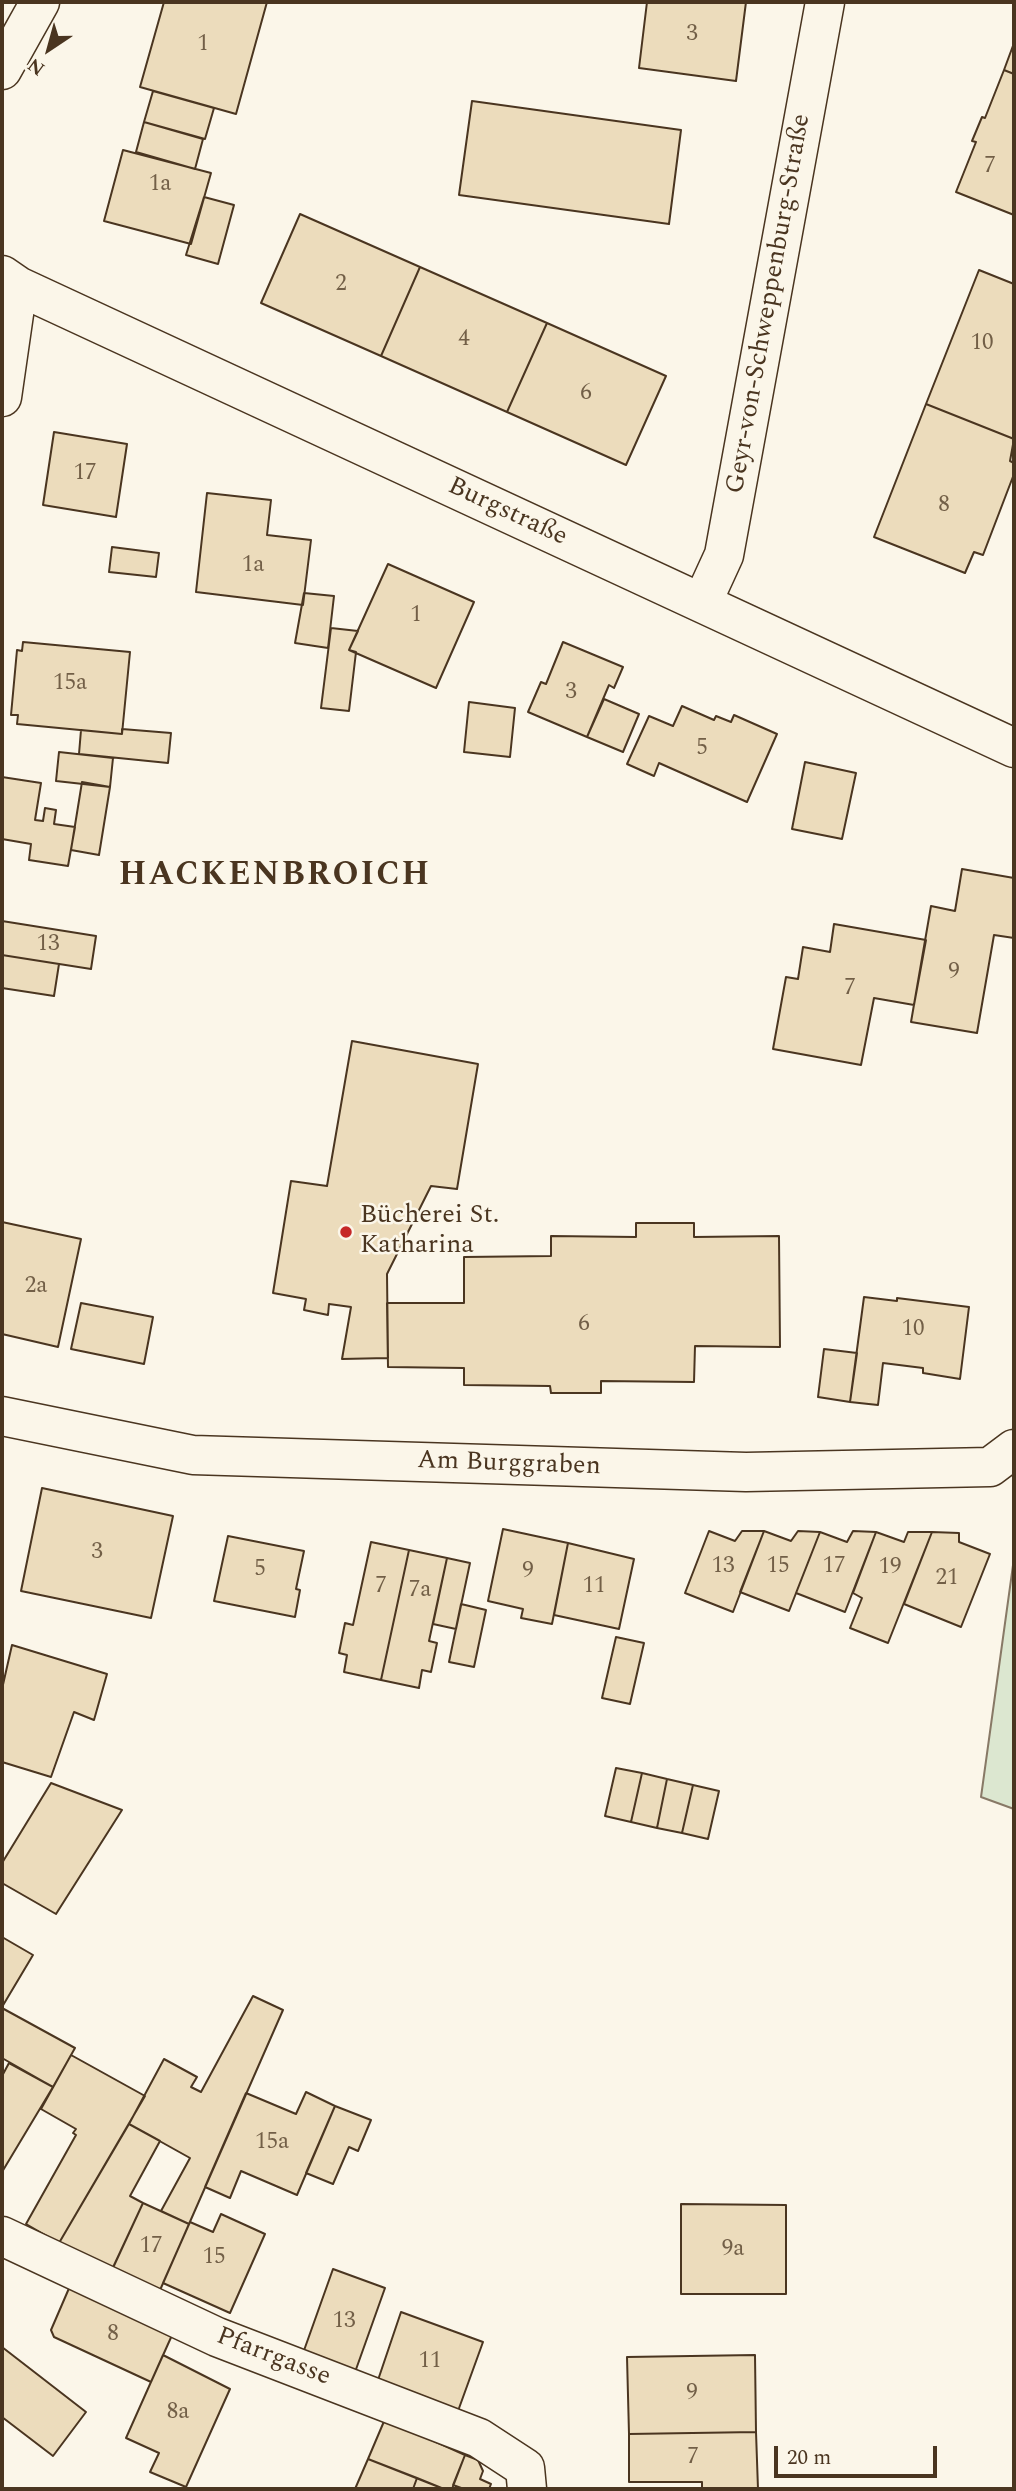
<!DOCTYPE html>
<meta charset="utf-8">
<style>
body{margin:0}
#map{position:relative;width:1016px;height:2491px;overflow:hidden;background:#fbf6e9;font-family:Spectral,serif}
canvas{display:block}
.frame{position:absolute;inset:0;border:4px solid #4a3520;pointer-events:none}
.north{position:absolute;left:14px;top:14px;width:70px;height:70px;-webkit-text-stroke:5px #fbf6e9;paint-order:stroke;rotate:216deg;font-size:19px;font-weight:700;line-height:28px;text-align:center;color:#4a3520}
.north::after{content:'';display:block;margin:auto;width:24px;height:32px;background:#4a3520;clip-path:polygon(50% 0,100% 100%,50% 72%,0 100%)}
.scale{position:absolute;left:774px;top:2446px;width:163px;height:32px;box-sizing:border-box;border:4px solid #4a3520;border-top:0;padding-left:9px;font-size:21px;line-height:24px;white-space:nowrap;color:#4a3520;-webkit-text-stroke:5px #fbf6e9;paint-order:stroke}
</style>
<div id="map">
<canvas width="1016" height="2491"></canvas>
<div class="frame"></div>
<div class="north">N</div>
<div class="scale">20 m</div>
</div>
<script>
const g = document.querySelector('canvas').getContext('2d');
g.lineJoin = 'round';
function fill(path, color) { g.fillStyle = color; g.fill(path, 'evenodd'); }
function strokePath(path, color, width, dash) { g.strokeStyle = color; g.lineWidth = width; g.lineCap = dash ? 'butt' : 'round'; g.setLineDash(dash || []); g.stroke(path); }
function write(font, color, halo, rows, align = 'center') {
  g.font = font + ' Spectral,serif'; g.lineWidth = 5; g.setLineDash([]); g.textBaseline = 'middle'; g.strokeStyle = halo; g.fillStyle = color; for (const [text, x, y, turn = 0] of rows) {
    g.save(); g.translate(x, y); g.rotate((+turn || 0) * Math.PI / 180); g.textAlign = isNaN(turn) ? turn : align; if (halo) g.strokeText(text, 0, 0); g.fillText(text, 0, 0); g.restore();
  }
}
const green = new Path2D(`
 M1014 1558V1809L981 1797Z`);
const building = new Path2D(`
 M164 2H267L236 114 140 87Z
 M647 2H746L736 81 639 68Z
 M1014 43V74L1004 70Z
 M1004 70 1014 74V215L956 192 976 142 972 141 982 117 985 118Z
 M153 91 214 108 205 139 144 122Z
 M472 101 681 130 669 224 459 195Z
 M144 122 203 139 195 169 136 152Z
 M123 150 211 173 191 244 104 221Z
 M204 197 234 205 218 264 186 255Z
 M300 214 420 267 381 356 261 303Z
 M420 267 547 323 507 412 381 356Z
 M979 270 1014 284V439L926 404Z
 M547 323 666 376 626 465 507 412Z
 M926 404 1014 439 1010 461 1014 463V474L983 555 974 552 965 573 874 537Z
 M54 432 127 444 116 517 43 505Z
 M207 493 271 500 267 535 311 540 303 605 196 592Z
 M112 547 159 553 156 577 109 572Z
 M388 564 474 602 436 688 349 650Z
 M304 593 334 596 328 648 295 643Z
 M331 628 358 631 349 650 356 652 349 711 321 708Z
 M23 642 130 652 122 734 17 724 18 715H11L17 650 22 651Z
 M563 642 623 667 614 688 609 685 587 737 528 712 541 682 546 684Z
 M604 699 639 714 623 752 587 737Z
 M469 702 515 708 510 757 464 752Z
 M682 706 714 720 716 716 731 722 734 715 777 734 747 802 659 763 654 776 627 764 649 716 673 726Z
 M122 729 171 733 168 763 79 754 81 730 122 734Z
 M59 752 113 758 110 787 56 781Z
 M805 762 856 773 842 839 792 829Z
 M2 777 41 783 35 820 43 821 45 808 56 810 54 824 75 827 68 866 29 860 31 844 2 839Z
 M82 782 110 787 99 855 71 850Z
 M962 869 1014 878V938L994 935 977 1033 911 1022 931 906 955 911Z
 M2 921 96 936 91 969 2 955Z
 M834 924 926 940 914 1005 874 998 861 1065 773 1049 786 977 798 979 803 947 830 952Z
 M2 955 59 964 54 996 2 988Z
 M352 1041 478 1064 457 1189 431 1186 387 1274 388 1358 342 1359 351 1307 329 1304 328 1315 304 1310 306 1299 273 1293 291 1181 327 1186Z
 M2 1222 81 1239 58 1347 2 1334Z
 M636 1223H694V1237L779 1236 780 1347 695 1346 694 1382 601 1381V1393H551L550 1386 464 1385V1368L388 1367 387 1303H464V1257L551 1256V1236L636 1237Z
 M864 1297 897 1301V1298L969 1307 960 1379 923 1373V1368L883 1363 878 1405 850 1402Z
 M81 1303 153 1317 144 1364 71 1349Z
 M824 1349 857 1353 850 1402 818 1397Z
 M42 1488 173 1516 151 1618 21 1591Z
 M503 1529 568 1543 552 1624 521 1618 523 1609 488 1601Z
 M709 1531 735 1541 742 1531H764L733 1612 685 1593Z
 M764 1531 791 1541 798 1531 820 1532 789 1611 740 1592Z
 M853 1531 876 1532 845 1612 796 1593 820 1532 847 1542Z
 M876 1532 904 1542 908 1532H932L888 1643 850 1628 862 1598 853 1593Z
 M932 1532 959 1533V1542L990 1554 961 1627 904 1604Z
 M228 1536 304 1551 296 1589 300 1590 295 1617 214 1601Z
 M371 1542 409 1550 381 1680 344 1672 347 1655 339 1653 345 1623 353 1625Z
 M568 1543 634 1559 619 1629 554 1615Z
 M409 1550 447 1558 429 1641 437 1643 431 1672 422 1670 419 1688 381 1680Z
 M447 1558 470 1563 456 1629 433 1624Z
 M461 1604 486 1610 474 1667 449 1662Z
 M616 1637 644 1643 630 1704 602 1698Z
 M12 1645 107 1674 94 1720 74 1712 51 1777 2 1762V1689Z
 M616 1768 642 1773 631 1822 605 1816Z
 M642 1773 667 1779 657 1828 631 1822Z
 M667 1779 693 1785 682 1833 657 1828Z
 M51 1783 122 1810 56 1914 2 1883V1863Z
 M693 1785 719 1791 708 1839 682 1833Z
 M2 1937 33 1955 2 2007Z
 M253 1996 283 2010 189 2224 161 2211 190 2158 129 2124 164 2059 197 2077 191 2087 201 2092Z
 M2 2008 75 2048 53 2087 2 2058Z
 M71 2055 145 2096 59 2243 26 2224 76 2135 73 2133 76 2129 41 2109Z
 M9 2063 53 2087 2 2172V2076Z
 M306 2092 335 2106 297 2195 241 2171 230 2198 205 2187 246 2093 296 2114Z
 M335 2106 371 2120 358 2151 349 2147 333 2184 306 2173Z
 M129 2124 160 2141 130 2196 143 2203 112 2270 59 2243Z
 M143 2203 189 2224 157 2297 109 2276Z
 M681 2204 786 2205V2294H681Z
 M221 2214 265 2234 230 2313 163 2283 190 2222 213 2232Z
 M333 2269 385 2288 354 2375 302 2356Z
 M70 2286 173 2333 151 2382 54 2337 51 2330Z
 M401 2312 483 2342 458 2411 377 2383Z
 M2 2347 86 2412 53 2456 2 2417Z
 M163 2355 230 2389 186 2487 150 2472 159 2453 126 2438Z
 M755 2355 756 2432 629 2434 627 2357Z
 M385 2419 465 2455 452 2489H444L368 2459Z
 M756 2432 758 2489H702V2482H629V2434Z
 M465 2455 478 2460 483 2471 480 2479 491 2484 489 2489H464L453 2485Z
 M368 2459 417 2478 413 2489H355Z
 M417 2478 444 2489H413Z`);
const minor = new Path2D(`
 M2 70 40 2
 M2 275 18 286 1014 748
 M2 397 18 286
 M702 603 724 555 825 2
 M2 1416 193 1455 746 1472 990 1467 1014 1449
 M2 2236 217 2337 479 2438 525 2468 527 2489`);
const markers = [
 [346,1232,7,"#c62828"]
];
const numberNames = [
 ["3",692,35],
 ["1",203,45],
 ["7",990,167],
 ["1a",160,185],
 ["2",341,285],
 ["4",464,340],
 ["10",982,344],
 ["6",586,394],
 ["17",85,474],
 ["8",944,506],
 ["1a",253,566],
 ["1",416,616],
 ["15a",70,684],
 ["3",571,693],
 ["5",702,749],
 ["13",48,945],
 ["9",954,973],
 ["7",850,989],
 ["2a",36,1287],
 ["6",584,1325],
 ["10",913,1330],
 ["3",97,1553],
 ["13",723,1567],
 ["15",778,1567],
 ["17",834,1567],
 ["19",890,1568],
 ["5",260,1570],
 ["9",528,1572],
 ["21",947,1579],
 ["7",381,1587],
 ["11",594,1587],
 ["7a",420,1591],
 ["15a",272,2143],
 ["17",151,2247],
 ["9a",733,2250],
 ["15",214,2258],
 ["13",344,2322],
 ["8",113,2335],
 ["11",430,2362],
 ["9",692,2394],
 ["8a",178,2413],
 ["7",693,2458]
];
const streetNames = [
 ["Geyr-von-Schweppenburg-Straße",770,304,-80],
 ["Burgstraße",507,513,25],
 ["Am Burggraben",509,1465,2],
 ["Pfarrgasse",273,2358,21]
];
const poiNames = [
 ["Bücherei St.",360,1217],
 ["Katharina",360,1247]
];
const districtNames = [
 ["HACKENBROICH",275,878]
];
fill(green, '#dce7d0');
strokePath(green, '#887966', 2);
fill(building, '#ecdcbc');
strokePath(building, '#4a3520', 2);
strokePath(minor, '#4a3520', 41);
strokePath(minor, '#fbf6e9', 38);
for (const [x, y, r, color] of markers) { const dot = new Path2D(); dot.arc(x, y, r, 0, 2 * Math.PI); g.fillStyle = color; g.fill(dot); strokePath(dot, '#fbf6e9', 2.5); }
write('23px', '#725f47', null, numberNames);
write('26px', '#4a3520', '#fbf6e9', streetNames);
write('26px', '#4a3520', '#fbf6e9', poiNames, 'left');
g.letterSpacing = '2px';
write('bold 33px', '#4a3520', '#fbf6e9', districtNames);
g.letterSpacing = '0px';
</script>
